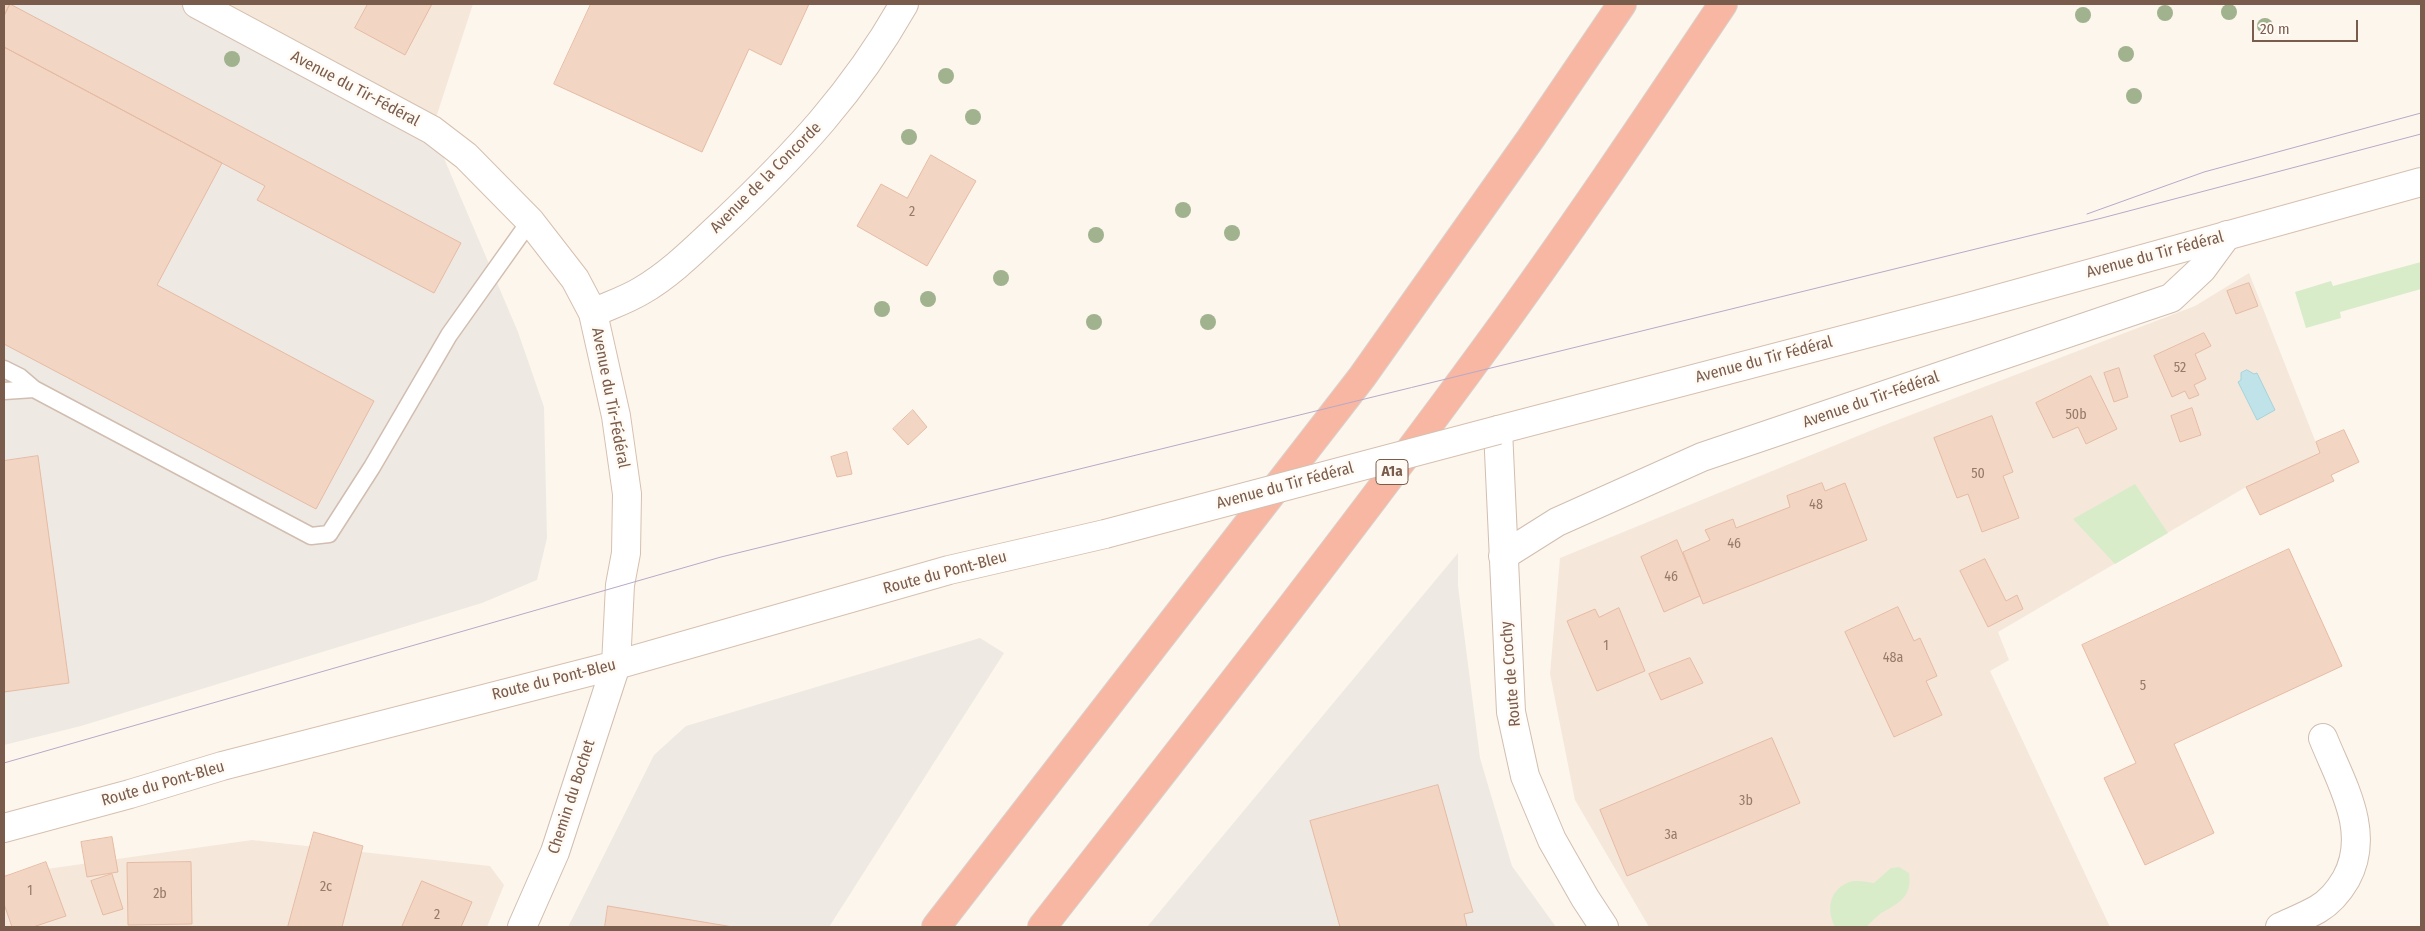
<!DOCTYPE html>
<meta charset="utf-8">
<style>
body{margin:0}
#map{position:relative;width:2425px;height:931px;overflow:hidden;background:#fdf6ec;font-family:"Fira Sans Condensed",sans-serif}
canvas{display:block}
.frame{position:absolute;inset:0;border:5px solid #7a5c4d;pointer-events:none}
.scale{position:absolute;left:2252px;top:20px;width:106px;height:22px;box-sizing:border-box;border:2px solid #7a5c4d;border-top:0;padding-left:6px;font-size:15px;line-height:18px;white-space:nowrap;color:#7a5c4d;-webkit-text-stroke:4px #fffaf3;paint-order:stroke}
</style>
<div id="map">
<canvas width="2425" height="931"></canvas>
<div class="frame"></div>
<div class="scale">20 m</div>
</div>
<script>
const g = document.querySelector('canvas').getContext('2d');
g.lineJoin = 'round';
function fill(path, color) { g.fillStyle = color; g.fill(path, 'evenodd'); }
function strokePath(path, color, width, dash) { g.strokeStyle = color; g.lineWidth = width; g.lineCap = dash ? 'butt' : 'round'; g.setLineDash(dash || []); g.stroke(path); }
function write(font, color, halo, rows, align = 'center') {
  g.font = font + ' "Fira Sans Condensed",sans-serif'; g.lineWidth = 5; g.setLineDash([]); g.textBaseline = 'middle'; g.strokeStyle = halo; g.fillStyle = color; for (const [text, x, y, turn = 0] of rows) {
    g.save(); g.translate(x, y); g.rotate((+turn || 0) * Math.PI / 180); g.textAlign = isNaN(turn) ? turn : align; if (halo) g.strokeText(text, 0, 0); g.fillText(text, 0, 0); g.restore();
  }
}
const residential = new Path2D(`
 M197 4H473L432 130Z
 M2249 273 2320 453 2246 487 1998 632 2009 660 1990 671 2110 927H1649L1575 800 1550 674 1560 558 1882 426 2195 306Z
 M252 840 490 866 504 885 487 927H4V875Z`);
const industrial = new Path2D(`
 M4 4H197L432 130 518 332 544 407 547 538 537 580 482 603 81 726 4 745Z
 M1458 553V586L1480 758 1512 866 1556 927H1147Z
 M980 638 1004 653 829 927H568L654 755 686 726Z`);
const green = new Path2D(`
 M2421 262V289L2340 312 2341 318 2306 328 2295 292 2331 281 2333 286Z
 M2135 484 2168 533 2115 564 2073 519Z
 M1899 867 1909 873C1912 895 1902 901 1885 911 1878 914 1872 922 1866 927H1835C1827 911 1828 892 1847 883 1855 879 1866 882 1874 883L1891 868Z`);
const water = new Path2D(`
 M2247 370 2254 374 2257 373 2275 410 2257 420 2238 382 2241 380V373Z`);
const building = new Path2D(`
 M4 4H10L4 16Z
 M10 4 461 243 434 293 257 200 265 186 4 47V16Z
 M368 4H432L405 55 355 28Z
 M591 4H809L781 65 749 49 702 152 554 84Z
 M4 47 222 163 157 285 374 401 316 509 4 344Z
 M931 155 976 181 927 266 857 226 881 184 907 198Z
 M2249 283 2258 306 2236 314 2227 291Z
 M2204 333 2211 346 2195 354 2206 379 2194 385 2199 395 2189 399 2185 391 2172 397 2154 356Z
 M2119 368 2128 397 2114 402 2104 373Z
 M2091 376 2117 429 2086 444 2078 427 2053 438 2036 403Z
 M2192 408 2201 435 2180 442 2171 416Z
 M913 410 927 427 908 445 893 429Z
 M1992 416 2013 472 2003 476 2019 518 1982 532 1968 494 1957 498 1934 438Z
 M2344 430 2359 462 2331 475 2334 481 2260 515 2246 487 2320 453 2316 442Z
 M847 452 852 474 837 477 831 457Z
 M38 456 69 683 4 692V461Z
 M1822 483 1825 491 1845 483 1867 540 1703 604 1683 552 1710 540 1705 530 1733 519 1736 528 1790 507 1787 496Z
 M1677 540 1700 596 1664 612 1641 557Z
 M2289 549 2342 666 2174 744 2214 833 2145 865 2104 778 2136 763 2082 645Z
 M1985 559 2006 601 2017 595 2023 609 1988 627 1960 571Z
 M1898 607 1914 641 1920 638 1937 676 1926 681 1942 715 1894 737 1845 632Z
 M1619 608 1645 671 1597 691 1567 621 1595 609 1599 617Z
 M1690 658 1703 683 1661 700 1649 674Z
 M1772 738 1800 803 1627 876 1600 810Z
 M1438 785 1473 912 1464 914 1467 927H1340L1310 821Z
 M314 832 363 846 342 927H288Z
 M112 837 118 872 87 877 81 842Z
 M46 862 66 916 33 927H12L4 904V877Z
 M191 862 192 924 128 925 127 863Z
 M112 874 123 909 103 915 91 881Z
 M422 881 472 902 461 927H402Z
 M608 906 733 927H605Z`);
const lane = new Path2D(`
 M4 369 20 377 34 389
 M4 391 34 389 311 536 329 534 372 467 449 335 530 221`);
const street = new Path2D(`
 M593 313C608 306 626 300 641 291 672 273 697 247 723 223 796 154 854 92 904 4
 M1498 430 1511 712 1525 776 1552 840 1585 898 1604 927
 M1503 556 1557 522 1702 457 2171 298 2202 269 2227 235
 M522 927 555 852 616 665
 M2280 927C2293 921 2306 916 2318 909 2330 902 2339 891 2346 879 2372 832 2341 783 2323 738`);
const secondary = new Path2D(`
 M197 4 432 130 466 156 530 221 575 279 593 313 616 416 627 494 626 553 620 585 616 665
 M1498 430 1965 308 2421 182
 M4 828 130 794 222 766 616 665 949 570 1105 534`);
const highway = new Path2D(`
 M936 927 1362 377 1531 138 1622 4
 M1042 927C1192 735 1343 543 1487 346 1569 234 1646 119 1723 4`);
const tram = new Path2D(`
 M2087 214 2204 172 2421 113
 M4 763 721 557 2102 218 2421 134`);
const secondaryBridge = new Path2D(`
 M1105 534 1498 430`);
const trees = [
 [2229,12],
 [2165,13],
 [2083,15],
 [2265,26],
 [2126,54],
 [232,59],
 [946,76],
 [2134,96],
 [973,117],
 [909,137],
 [1183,210],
 [1232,233],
 [1096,235],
 [1001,278],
 [928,299],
 [882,309],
 [1094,322],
 [1208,322]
];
const numberNames = [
 ["2",912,212],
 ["52",2180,368],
 ["50b",2076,415],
 ["50",1978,474],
 ["48",1816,505],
 ["46",1734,544],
 ["46",1671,577],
 ["1",1606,646],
 ["48a",1893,658],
 ["5",2143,686],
 ["3b",1746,801],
 ["3a",1671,835],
 ["2c",326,887],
 ["1",30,891],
 ["2b",160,894],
 ["2",437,915]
];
const shields = [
 [1392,472,32]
];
const shieldNames = [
 ["A1a",1392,472]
];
const streetNames = [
 ["Avenue du Tir-Fédéral",355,89,28],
 ["Avenue de la Concorde",766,178,-45],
 ["Avenue du Tir Fédéral",2155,255,-15],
 ["Avenue du Tir Fédéral",1764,360,-15],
 ["Avenue du Tir-Fédéral",610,398,79],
 ["Avenue du Tir-Fédéral",1871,400,-19],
 ["Avenue du Tir Fédéral",1285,486,-15],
 ["Route du Pont-Bleu",945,573,-15],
 ["Route de Crochy",1511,674,-95],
 ["Route du Pont-Bleu",554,680,-14],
 ["Route du Pont-Bleu",163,784,-16],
 ["Chemin du Bochet",572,797,-72]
];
fill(residential, '#f5e8da');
fill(industrial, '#efe9e4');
fill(green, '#d8ecc9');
fill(water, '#bfe3e8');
strokePath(water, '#a5d3da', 1);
fill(building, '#f3d5c3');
strokePath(building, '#e6bba3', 1);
strokePath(lane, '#d1beb0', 19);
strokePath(street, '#d1beb0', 30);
strokePath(secondary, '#d6c0b0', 30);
strokePath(highway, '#dad1cd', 30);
strokePath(lane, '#fff', 16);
strokePath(street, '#fff', 28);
strokePath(secondary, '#fff', 28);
strokePath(highway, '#f7b7a3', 28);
strokePath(tram, '#b9a8c9', 1);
strokePath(secondaryBridge, '#d6c0b0', 30, []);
strokePath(secondaryBridge, '#fff', 28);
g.fillStyle = '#a0b28e';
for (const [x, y] of trees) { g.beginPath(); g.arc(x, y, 8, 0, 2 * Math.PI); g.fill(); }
write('14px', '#987a6a', null, numberNames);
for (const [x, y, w] of shields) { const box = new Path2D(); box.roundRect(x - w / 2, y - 12.5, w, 25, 4); g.fillStyle = '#fffaf3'; g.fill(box); strokePath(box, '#7a5c4d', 1); }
write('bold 15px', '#7a5c4d', null, shieldNames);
write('16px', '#7a5c4d', '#fffaf3', streetNames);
</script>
